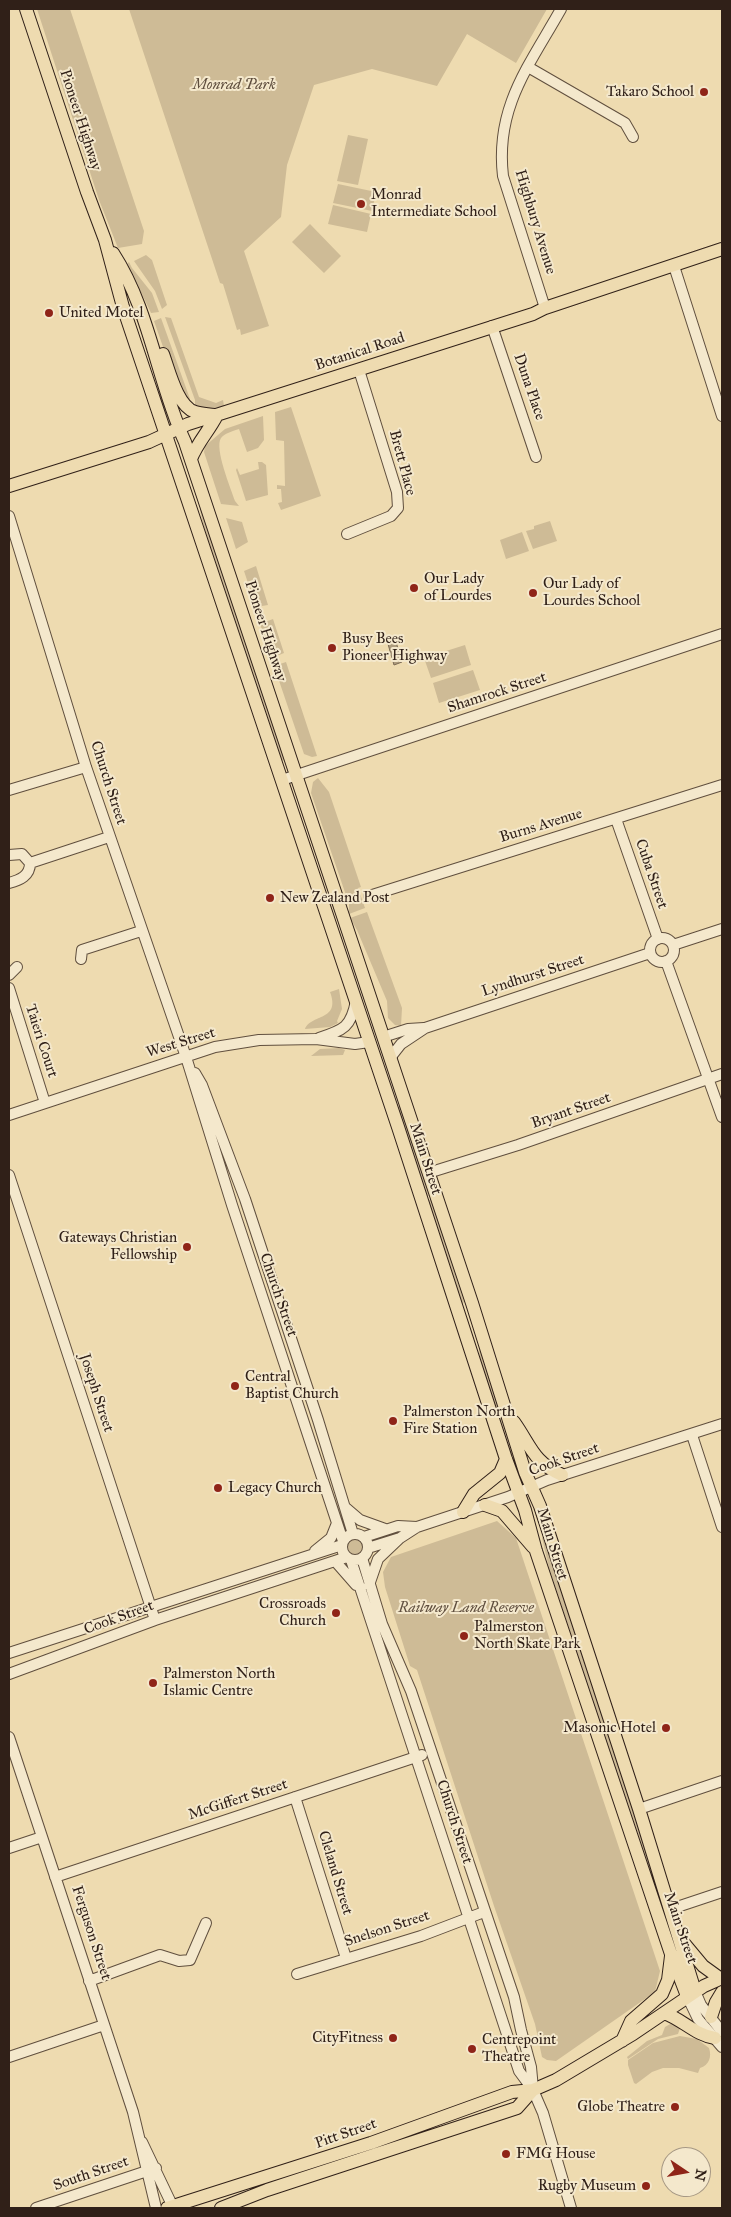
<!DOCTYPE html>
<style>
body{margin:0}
#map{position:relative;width:731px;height:2217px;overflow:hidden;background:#eedbb0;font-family:"IM FELL Great Primer",serif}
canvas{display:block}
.frame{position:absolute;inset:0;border:10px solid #302018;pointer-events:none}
.north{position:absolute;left:661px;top:2147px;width:50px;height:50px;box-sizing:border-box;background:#f4e8cc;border:1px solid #a69884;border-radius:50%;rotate:102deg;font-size:14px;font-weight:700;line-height:20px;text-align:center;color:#302018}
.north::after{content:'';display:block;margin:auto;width:18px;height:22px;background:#8f2418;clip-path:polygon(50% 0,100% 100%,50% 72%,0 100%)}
</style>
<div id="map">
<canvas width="731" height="2217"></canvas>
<div class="frame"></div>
<div class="north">N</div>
</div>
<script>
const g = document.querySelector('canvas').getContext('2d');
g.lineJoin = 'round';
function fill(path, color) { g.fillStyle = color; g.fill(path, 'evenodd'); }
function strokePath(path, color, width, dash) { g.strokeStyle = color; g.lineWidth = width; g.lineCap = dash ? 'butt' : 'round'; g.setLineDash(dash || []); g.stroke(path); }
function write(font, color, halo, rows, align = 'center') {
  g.font = font + ' "IM FELL Great Primer",serif'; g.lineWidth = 4; g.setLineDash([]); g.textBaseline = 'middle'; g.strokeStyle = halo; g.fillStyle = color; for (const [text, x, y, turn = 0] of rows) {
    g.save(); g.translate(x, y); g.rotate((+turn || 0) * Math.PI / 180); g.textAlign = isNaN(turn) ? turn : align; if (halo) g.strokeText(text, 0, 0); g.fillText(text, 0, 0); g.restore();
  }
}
const green = new Path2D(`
 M37 9H70L144 231 142 244 118 248 99 200Z
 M129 9H547L516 63 467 34 437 86 372 69 314 85 287 165 281 217 244 251 269 326 241 335 240 329 237 330 223 284 220 283Z
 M348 135 368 139 358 185 337 181Z
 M338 184 376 192 372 211 333 203Z
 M333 205 371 214 367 232 328 224Z
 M310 224 341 256 324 273 292 242Z
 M146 255 152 260 167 305 162 309 155 291 134 261Z
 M129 262 132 268 152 293 159 312 151 313 127 264Z
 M165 317 171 318 199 397 216 403 223 400 224 406 209 409 195 406V400Z
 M161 318 190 399 189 403 177 387 154 321Z
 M291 407 321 496 281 510 278 503 282 502 281 489H277V485L285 486 284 441 276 440 275 412Z
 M263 416 264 440 258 448 247 452 239 429C233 431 225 433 221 438 214 448 231 489 235 501L239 506 221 504 204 452 205 446 225 429Z
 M258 462H262L266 465 268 495 246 501 236 470 237 468 240 475 259 469Z
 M202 509 285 760 281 761 206 537 200 510Z
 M226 518 242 522 248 542 236 549Z
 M550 521 557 541 533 549 526 531 534 529V526Z
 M522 532 529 551 506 559 500 540Z
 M256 566 268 605 256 607 244 571Z
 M273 619 284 653 272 658 260 624Z
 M465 645 471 665 431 678 424 658Z
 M286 662 317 756 312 757 304 754 274 666Z
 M473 670 480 690 439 703 433 683Z
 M318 778 329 792 361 887 358 888 365 908 349 914V904L311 793 313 782Z
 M367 912 402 1008 401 1026 395 1025 388 1018 387 1001 357 930 350 918Z
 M339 989 342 1009 337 1021 338 1023 330 1027 305 1029C311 1014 341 1021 330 992Z
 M339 1048 345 1050 343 1055 311 1056 320 1049Z
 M400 1106 429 1196 425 1197 404 1135 398 1107Z
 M431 1199 464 1301 462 1307 427 1201Z
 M479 1347 493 1385 501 1421H500L480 1362Z
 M497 1521 516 1538 660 1971 655 1992 556 2061 547 2060 542 2057 535 2024 494 1906 417 1670 410 1666 385 1587 383 1572 391 1557Z
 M543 1537 663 1901 669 1925 667 1926 549 1568 542 1538Z
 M347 1547a8 8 0 1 1 16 0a8 8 0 1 1-16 0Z
 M672 2023 680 2028 678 2034 658 2039 628 2059 627 2057 647 2041 662 2035 665 2027Z
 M680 2036 697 2039 709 2048C712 2057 709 2065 700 2068L698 2073 679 2068H663L652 2072 636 2084 634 2083 628 2065V2060L653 2043Z`);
const water = new Path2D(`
 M396 642 402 662 394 665 388 644Z`);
const minor = new Path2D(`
 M528 67 625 123 633 137
 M674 266 722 416
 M545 308 503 176C495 107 529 66 561 9
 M492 326 536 457
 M9 516 86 767 186 1057 232 1205 343 1541
 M347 534 391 516 398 508 397 492 359 370
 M282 780 722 634
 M9 790 86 767
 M616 819 658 939
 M9 855 22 854 30 863C30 876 20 880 9 883
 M30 863 109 837
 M369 896 722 785
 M650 950a12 12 0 1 1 24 0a12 12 0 1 1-24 0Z
 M673 945 722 929
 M81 959 82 950 141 931
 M666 961 722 1117
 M9 975 17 967
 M9 988 45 1103
 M383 1037 408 1029 424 1028
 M319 1038C344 1030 351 1027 356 1001
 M390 1058 401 1044 425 1028 650 953
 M195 1073 202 1085 245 1199 318 1420 353 1534
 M9 1115 215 1047 259 1040 316 1039 355 1044 369 1042
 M428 1173 518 1145 722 1074
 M9 1175 155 1620
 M692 1435 722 1527
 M346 1508 360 1520 385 1529
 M342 1547a13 13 0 1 1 26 0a13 13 0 1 1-26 0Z
 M364 1537 398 1526 417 1527
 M368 1548 400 1538 417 1527 508 1497 547 1480 722 1424
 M315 1551 331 1538 337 1523
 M362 1558 382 1624 411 1691 514 1997 521 2030 531 2067 533 2089
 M351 1560 519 2071 533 2090 543 2113 571 2208
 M335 1561 356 1585
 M369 1585 378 1559 399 1539
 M9 1653 342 1545
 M9 1674 155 1620 347 1557
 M9 1737 133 2112 156 2208
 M295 1797 346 1958
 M639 1809 722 1781
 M9 1848 42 1837
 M55 1877 422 1755
 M671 1909 722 1892
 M297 1974 421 1936 484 1912
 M89 1981 160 1955 179 1961 190 1960 206 1923
 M695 1991 701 2005 722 2032
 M687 1996 698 2019 722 2047
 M9 2057 104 2025
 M142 2142 173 2207
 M36 2208 156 2168`);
const major = new Path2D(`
 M26 9 87 192 105 240 123 307 398 1127 506 1459 525 1510 536 1551 671 1954 687 1996
 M113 253C150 310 157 381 185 442L472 1303 525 1472 540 1506 639 1809 695 1991
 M163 354C169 370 177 406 195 412 201 414 208 414 214 415
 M191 459C197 443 209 431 217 415
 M9 486 149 442 188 424 533 314 545 308 722 249
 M514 1422C531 1446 533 1462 562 1475
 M485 1505 502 1511 533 1547
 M463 1512 474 1494 500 1473 506 1459
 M683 1942 703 1966 721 1979
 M664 2013C682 2019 695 2035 715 2038
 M711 2017 716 2002 722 1992
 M622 2041 631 2021 662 1994 668 1980 671 1956
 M167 2208 371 2143 512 2092 533 2090 556 2080 633 2034 704 1986 722 1978
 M221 2208 267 2190 517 2108 533 2090`);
const markers = [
 [704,92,5,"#8f2418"],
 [361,204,5,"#8f2418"],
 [49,313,5,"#8f2418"],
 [414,588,5,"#8f2418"],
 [533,593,5,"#8f2418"],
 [332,648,5,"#8f2418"],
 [270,898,5,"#8f2418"],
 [187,1247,5,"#8f2418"],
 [235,1386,5,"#8f2418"],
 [393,1421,5,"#8f2418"],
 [218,1488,5,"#8f2418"],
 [336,1613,5,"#8f2418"],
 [464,1636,5,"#8f2418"],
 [153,1683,5,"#8f2418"],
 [666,1728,5,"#8f2418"],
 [393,2038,5,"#8f2418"],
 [472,2049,5,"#8f2418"],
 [675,2107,5,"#8f2418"],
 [506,2154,5,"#8f2418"],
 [646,2186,5,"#8f2418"]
];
const parkNames = [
 ["Monrad Park",234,85],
 ["Railway Land Reserve",466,1608]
];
const poiNames = [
 ["Takaro School",694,92,"right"],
 ["Monrad",371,195],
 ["Intermediate School",371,212],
 ["United Motel",59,313],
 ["Our Lady",424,579],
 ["of Lourdes",424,596],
 ["Our Lady of",543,584],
 ["Lourdes School",543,601],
 ["Busy Bees",342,639],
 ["Pioneer Highway",342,656],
 ["New Zealand Post",280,898],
 ["Gateways Christian",177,1238,"right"],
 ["Fellowship",177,1255,"right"],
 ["Central",245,1377],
 ["Baptist Church",245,1394],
 ["Palmerston North",403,1412],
 ["Fire Station",403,1429],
 ["Legacy Church",228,1488],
 ["Crossroads",326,1604,"right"],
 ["Church",326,1621,"right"],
 ["Palmerston",474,1627],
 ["North Skate Park",474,1644],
 ["Palmerston North",163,1674],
 ["Islamic Centre",163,1691],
 ["Masonic Hotel",656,1728,"right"],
 ["CityFitness",383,2038,"right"],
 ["Centrepoint",482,2040],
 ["Theatre",482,2057],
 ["Globe Theatre",665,2107,"right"],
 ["FMG House",516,2154],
 ["Rugby Museum",636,2186,"right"]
];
const streetNames = [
 ["Pioneer Highway",80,120,72],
 ["Highbury Avenue",535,222,73],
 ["Botanical Road",360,352,-18],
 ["Duna Place",529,387,71],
 ["Brett Place",402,463,75],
 ["Pioneer Highway",265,631,72],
 ["Shamrock Street",497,693,-18],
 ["Church Street",108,783,72],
 ["Burns Avenue",541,826,-17],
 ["Cuba Street",651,874,71],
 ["Lyndhurst Street",533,976,-18],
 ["Taieri Court",41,1041,72],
 ["West Street",181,1043,-17],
 ["Bryant Street",571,1111,-19],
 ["Main Street",425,1159,72],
 ["Church Street",278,1295,71],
 ["Joseph Street",96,1393,72],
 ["Cook Street",564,1460,-19],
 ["Main Street",552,1544,73],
 ["Cook Street",119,1618,-20],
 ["McGiffert Street",238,1800,-18],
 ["Church Street",454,1822,72],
 ["Cleland Street",335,1873,73],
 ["Main Street",680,1928,71],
 ["Snelson Street",387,1929,-18],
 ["Ferguson Street",91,1933,72],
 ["Pitt Street",346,2134,-19],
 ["South Street",91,2174,-19]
];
fill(green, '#cebb96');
fill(water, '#ad9b7c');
strokePath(water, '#7b6a54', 1);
strokePath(minor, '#604f3e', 12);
strokePath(major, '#302018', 14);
strokePath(minor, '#f4e8cc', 10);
strokePath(major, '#eedbb0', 12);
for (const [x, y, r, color] of markers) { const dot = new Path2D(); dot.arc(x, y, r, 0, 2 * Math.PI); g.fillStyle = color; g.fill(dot); strokePath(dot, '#f4e8cc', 2); }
write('italic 15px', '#5f4e3e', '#f4e8cc', parkNames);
write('15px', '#302018', '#f4e8cc', poiNames, 'left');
write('15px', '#302018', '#f4e8cc', streetNames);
</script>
